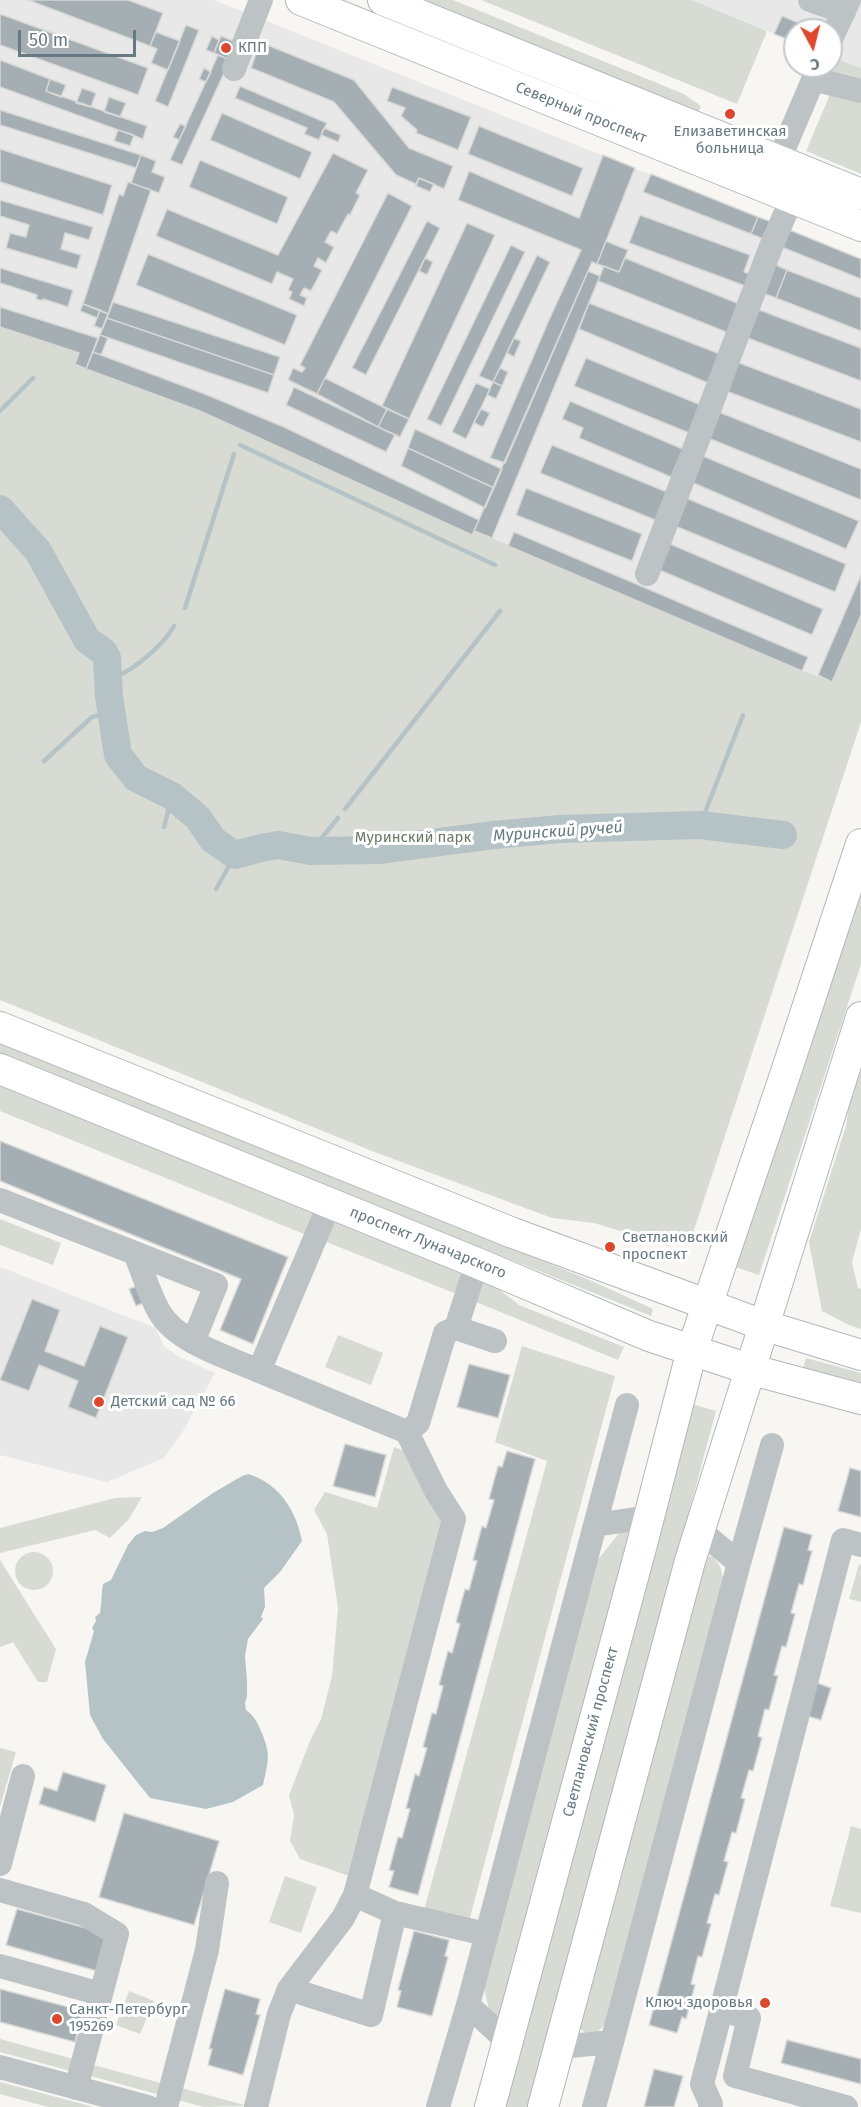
<!DOCTYPE html>
<meta charset="utf-8">
<style>
body{margin:0}
#map{position:relative;width:861px;height:2107px;overflow:hidden;background:#f7f6f3;font-family:"Fira Sans",sans-serif}
canvas{display:block}
.north{position:absolute;left:783px;top:18px;width:60px;height:60px;box-sizing:border-box;background:#fff;border:2px solid #c2c9cd;border-radius:50%;rotate:173deg;font-size:16px;font-weight:700;line-height:24px;text-align:center;color:#677983}
.north::after{content:'';display:block;margin:auto;width:21px;height:27px;background:#dc482e;clip-path:polygon(50% 0,100% 100%,50% 72%,0 100%)}
.scale{position:absolute;left:18px;top:30px;width:118px;height:27px;box-sizing:border-box;border:3px solid #677983;border-top:0;padding-left:8px;font-size:18px;line-height:21px;white-space:nowrap;color:#677983;-webkit-text-stroke:4px #fff;paint-order:stroke}
</style>
<div id="map">
<canvas width="861" height="2107"></canvas>
<div class="north">С</div>
<div class="scale">50 m</div>
</div>
<script>
const g = document.querySelector('canvas').getContext('2d');
g.lineJoin = 'round';
function fill(path, color) { g.fillStyle = color; g.fill(path, 'evenodd'); }
function strokePath(path, color, width, dash) { g.strokeStyle = color; g.lineWidth = width; g.lineCap = dash ? 'butt' : 'round'; g.setLineDash(dash || []); g.stroke(path); }
function write(font, color, halo, rows, align = 'center') {
  g.font = font + ' "Fira Sans",sans-serif'; g.lineWidth = 6; g.setLineDash([]); g.textBaseline = 'middle'; g.strokeStyle = halo; g.fillStyle = color; for (const [text, x, y, turn = 0] of rows) {
    g.save(); g.translate(x, y); g.rotate((+turn || 0) * Math.PI / 180); g.textAlign = isNaN(turn) ? turn : align; if (halo) g.strokeText(text, 0, 0); g.fillText(text, 0, 0); g.restore();
  }
}
const built = new Path2D(`
 M0 0H214L861 259V615L832 682 802 671 474 531 472 535 200 411 75 364 79 353 0 327Z
 M692 0H861V68L831 57V30H795V42Z
 M0 1267 156 1328 164 1347 182 1358 215 1373 183 1431 164 1458 107 1482 0 1455Z`);
const green = new Path2D(`
 M419 0H453L684 94 701 106 698 113Z
 M481 0H692L767 31 737 104Z
 M831 57 861 68V84L821 74 825 66H831Z
 M831 92 861 99V174L806 151Z
 M0 327 79 353 75 364 200 411 472 535 474 531 772 652 805 672 832 681 861 615V722L692 1236 669 1246 594 1223 552 1218 372 1151 0 1000Z
 M861 887V964L759 1275 735 1267Z
 M0 1042 592 1281 653 1309 651 1316 0 1054Z
 M861 1058V1229L852 1262 858 1288 861 1289V1329L849 1325 822 1311 809 1242 846 1126 851 1089Z
 M0 1086 314 1213 309 1236 0 1111Z
 M0 1219 61 1243 53 1265 0 1245Z
 M330 1219 465 1274 459 1295 319 1239Z
 M477 1279 495 1286 519 1305 624 1347 618 1360 471 1300Z
 M338 1335 383 1353 371 1385 325 1367Z
 M522 1346 615 1376 469 1921 424 1910 547 1461 495 1442Z
 M806 1358 861 1373V1384L803 1368Z
 M692 1404 716 1411 530 2107H504Z
 M394 1447 405 1451 443 1520 352 1877 300 1859 290 1841 294 1815 289 1795 310 1741 321 1719 332 1676 338 1608 327 1534 314 1510 325 1492 377 1508Z
 M142 1497 128 1520 110 1538 95 1530 0 1553V1528L115 1498Z
 M628 1530 630 1533 499 2016 496 2017 489 2010 483 1984 596 1562 620 1532Z
 M15 1571a19 19 0 1 1 38 0a19 19 0 1 1-38 0Z
 M711 1556C722 1563 723 1577 724 1588L608 2022 597 2032 585 2033 578 2026 706 1557Z
 M0 1560 56 1649 47 1682H38L13 1642 0 1647Z
 M859 1564 861 1565V1602L849 1599Z
 M0 1748 16 1752 0 1807Z
 M851 1826 861 1829V1913L830 1906Z
 M285 1876 317 1887 301 1933 269 1922Z
 M129 1991 154 2001 140 2034 116 2025Z
 M0 2039 81 2061 78 2073 0 2052Z
 M90 2064 168 2085 164 2096 87 2075Z
 M0 2082 94 2107H48L0 2094Z
 M178 2087 248 2106 204 2107 174 2099Z`);
const water = new Path2D(`
 M249 1474C280 1485 296 1510 302 1541L280 1572 264 1588 265 1607 261 1617 263 1619 248 1639 245 1656 247 1681V1696L245 1703 246 1710C254 1716 256 1720 260 1729 271 1753 269 1759 263 1785L233 1802 206 1809 150 1798 103 1739 90 1715 85 1662 94 1631 92 1628 96 1621 95 1617 100 1613C102 1603 101 1593 103 1584L111 1580 128 1545 136 1535 145 1531 152 1532 163 1528 213 1493 242 1476Z`);
const stream = new Path2D(`
 M0 411 33 378
 M240 445 495 565
 M185 608 234 454
 M107 679C128 676 164 645 174 626
 M44 761 92 717 111 712
 M345 809 500 611
 M700 825 743 715
 M164 827 172 796
 M311 851 338 818
 M216 889 235 855`);
const river = new Path2D(`
 M0 509 38 551 87 640 104 652 107 658 109 696 118 755 136 778 172 796 198 818 213 840 235 855 261 848 278 845 311 851 378 850 494 835 559 829 700 825 783 835`);
const building = new Path2D(`
 M28 0H128L163 13 150 46Z
 M0 14 148 68 138 95 0 45Z
 M782 16 816 30H795V42L774 34Z
 M186 25 199 30 168 107 155 101Z
 M156 32 180 41 168 70 151 63 157 49 150 46Z
 M212 36 219 40 214 53 206 50Z
 M221 36 238 43 230 60 214 53Z
 M260 42 354 80 409 148 453 166 444 189 419 178 416 184 396 175 334 102 251 68Z
 M218 55 230 60 182 165 170 160Z
 M0 60 50 79 46 91 147 126 143 139 0 87Z
 M204 68 211 72 206 82 199 79Z
 M50 79 66 85 61 97 46 91Z
 M240 86 327 123 319 140 304 134 307 128 235 98Z
 M392 87 471 117 458 150 416 133 417 130 401 116 405 108 387 101Z
 M82 88 96 93 91 107 76 103Z
 M109 97 126 103 120 117 104 112Z
 M0 110 141 155 136 168 0 125Z
 M222 113 312 152 300 179 210 140Z
 M180 124 186 126 179 140 173 137Z
 M479 126 583 168 572 196 468 154Z
 M324 128 341 135 338 142 321 135Z
 M118 130 134 135 130 146 114 141Z
 M0 149 112 185 103 215 0 182Z
 M333 153 368 170 356 193 360 195 350 215 348 214 337 234 331 231 325 242 334 247 326 263 318 258 314 266 322 270 311 291 304 288 300 295 307 298 304 306 289 299 292 292 288 290 293 279 277 272 272 284 156 236 167 209 278 255Z
 M141 155 156 161 152 172 165 177 159 193 131 183Z
 M603 155 635 168 597 264 592 262 505 463 490 458 548 322 581 250 458 200 469 171 579 218Z
 M200 160 288 197 277 224 189 187Z
 M651 174 758 217 751 234 643 192Z
 M419 178 434 184 430 192 416 186Z
 M128 182 151 190 108 314 83 304 119 194 123 196Z
 M388 193 412 206 317 394 288 380 293 368 302 372 305 368 300 365Z
 M0 200 93 227 89 240 65 233 61 249 81 255 77 269 6 248 10 233 26 237 29 225 0 216Z
 M640 215 750 255 744 272 753 275 748 287 629 243Z
 M758 217 772 222 766 240 751 234Z
 M427 221 440 228 366 375 352 368Z
 M467 223 495 235 409 419 382 406Z
 M787 229 861 259V279L779 246Z
 M606 241 628 250 619 272 597 264Z
 M511 245 525 252 441 426 427 419Z
 M148 254 297 315 285 345 136 285Z
 M537 255 550 262 493 382 479 376Z
 M425 258 433 262 427 275 419 271Z
 M625 258 742 305 731 334 598 281 604 266 619 272Z
 M772 263 787 270 776 298 760 292Z
 M0 268 73 290 68 307 43 299V301L36 299 37 295 0 283Z
 M787 270 861 298V331L776 298Z
 M588 271 600 276 492 538 474 531Z
 M113 302 280 357 274 375 107 318Z
 M589 303 720 354 708 383 579 329Z
 M83 304 100 310 97 318 80 311Z
 M0 307 98 338 86 369 75 364 79 353 0 327Z
 M757 309 861 348V381L745 337Z
 M100 310 108 314 102 329 94 326Z
 M107 318 274 375 268 393 100 335Z
 M100 335 108 338 101 355 93 352Z
 M514 338 521 341 514 357 507 353Z
 M93 352 205 394 284 427 479 520 474 531 472 535 200 411 86 369Z
 M586 358 701 405 689 433 574 386Z
 M737 362 861 409V442L726 391Z
 M500 368 508 372 502 386 493 382Z
 M325 378 387 409 378 427 317 394Z
 M493 382 502 386 496 399 487 395Z
 M476 383 490 389 466 439 452 432Z
 M294 387 395 435 386 452 286 405Z
 M570 401 683 449 671 477 579 438 583 428 562 419Z
 M387 409 409 419 400 437 378 427Z
 M481 409 490 413 483 427 474 423Z
 M719 412 861 469V500L708 438Z
 M415 429 502 469 494 488 408 448Z
 M552 445 667 492 655 520 540 473Z
 M408 448 494 488 485 508 401 466Z
 M703 456 859 521 846 549 691 482Z
 M526 488 642 534 632 561 516 515Z
 M686 498 846 564 835 592 675 526Z
 M514 532 808 657 802 671 508 546Z
 M668 543 823 609 812 635 657 569Z
 M861 575V615L832 682 818 675Z
 M0 1141 288 1257 253 1344 220 1330 241 1279 0 1181Z
 M143 1284 150 1300 136 1306 129 1289Z
 M32 1299 60 1310 45 1351 84 1366 100 1326 128 1337 96 1418 68 1407 78 1381 39 1365 29 1391 0 1380Z
 M469 1364 510 1375 498 1418 457 1407Z
 M345 1444 386 1455 375 1497 333 1486Z
 M507 1451 535 1459 418 1895 389 1887 394 1871 389 1870 398 1837 402 1838 410 1809 406 1808 415 1774 419 1776 427 1748 423 1747 432 1713 436 1714 443 1686 439 1685 448 1651 452 1653 460 1624 456 1622 465 1589 469 1590 477 1561 473 1560 482 1526 486 1528 494 1500 489 1499 498 1466 502 1467Z
 M850 1468 861 1471V1517L838 1511Z
 M784 1527 812 1535 808 1550 812 1551 803 1585 799 1584 791 1613 795 1614 786 1647 782 1646 774 1675 778 1676 769 1710 765 1709 758 1736 762 1738 753 1771 749 1770 741 1798 745 1799 736 1833 732 1832 724 1861 728 1862 719 1895 715 1894 707 1923 711 1924 702 1957 698 1956 691 1984 695 1985 686 2019 682 2017 677 2033 649 2025Z
 M817 1683 831 1688 821 1720 807 1716Z
 M63 1772 106 1785 95 1822 39 1804 44 1787 57 1791Z
 M124 1813 219 1841 194 1925 99 1897Z
 M17 1909 108 1934 97 1971 6 1945Z
 M414 1931 449 1940 445 1956 448 1957 432 2016 397 2007 401 1991 398 1990Z
 M0 1989 83 2011 75 2042 0 2022Z
 M225 1989 260 1999 256 2014 260 2015 243 2075 208 2065 212 2049H209Z
 M760 2003a5 5 0 1 1 10 0a5 5 0 1 1-10 0Z
 M787 2040 861 2059V2084L781 2063Z
 M654 2069 683 2076 674 2107H644Z`);
const minor = new Path2D(`
 M810 0 844 12
 M831 39 849 0
 M234 69 261 0
 M813 79 861 91
 M779 160 819 66
 M647 574 770 249 792 198
 M0 1200 216 1285 193 1342
 M135 1253C143 1272 149 1295 160 1313 178 1343 228 1357 259 1371L330 1203
 M456 1328 477 1263
 M259 1371 407 1432 418 1423 445 1333 456 1328 495 1341
 M595 1525 627 1405
 M739 1563 772 1445
 M0 1864 23 1776
 M0 1890 84 1914 117 1934 76 2088
 M355 1895 395 1913
 M0 1966 101 1994
 M289 1989 371 2015 395 1913 486 1934
 M721 2010 749 2018 735 2076 846 2107
 M508 2042 468 2005 595 1525 649 1517
 M559 2047 612 2042 739 1563 699 1530
 M0 2067 148 2107
 M166 2107 207 1950 217 1883
 M256 2107 279 2014 289 1989 343 1918 355 1895 454 1519 436 1491 407 1432
 M438 2107 468 2005
 M594 2107 612 2042
 M710 2107 711 2104 702 2084 843 1540 861 1545`);
const major = new Path2D(`
 M301 0 861 226
 M383 0 861 194
 M0 1027 513 1233 763 1325 861 1355
 M0 1069 477 1263 649 1336 749 1369 861 1399
 M490 2107 641 1548 692 1350 788 1066 861 844
 M543 2107 690 1561 861 1017`);
const markers = [
 [226,48,6,"#dc482e"],
 [730,114,6,"#dc482e"],
 [610,1247,6,"#dc482e"],
 [99,1402,6,"#dc482e"],
 [765,2003,6,"#dc482e"],
 [57,2019,6,"#dc482e"]
];
const poiNames = [
 ["КПП",238,48],
 ["Елизаветинская",730,132,"center"],
 ["больница",730,149,"center"],
 ["Светлановский",622,1238],
 ["проспект",622,1255],
 ["Детский сад № 66",111,1402],
 ["Ключ здоровья",753,2003,"right"],
 ["Санкт-Петербург",69,2010],
 ["195269",69,2027]
];
const streetNames = [
 ["Северный проспект",581,113,22],
 ["проспект Луначарского",428,1243,22],
 ["Светлановский проспект",591,1732,-75]
];
const parkNames = [
 ["Муринский парк",413,838]
];
const waterNames = [
 ["Муринский ручей",558,832,-4]
];
fill(built, '#e7e8e7');
fill(green, '#d7dbd3');
fill(water, '#b5c3c6');
strokePath(stream, '#b5c3c6', 4.5);
strokePath(river, '#b5c3c6', 28);
fill(building, '#a5aeb3');
strokePath(building, '#d8d8d6', 1.5);
strokePath(major, '#b1b7ba', 32);
strokePath(minor, '#bdc2c5', 24);
strokePath(major, '#fff', 30);
for (const [x, y, r, color] of markers) { const dot = new Path2D(); dot.arc(x, y, r, 0, 2 * Math.PI); g.fillStyle = color; g.fill(dot); strokePath(dot, '#fff', 2); }
write('15px', '#677983', '#fff', poiNames, 'left');
write('15px', '#677983', '#fff', streetNames);
write('15px', '#6b7b65', '#fff', parkNames);
write('italic 16px', '#637a7f', '#fff', waterNames);
</script>
